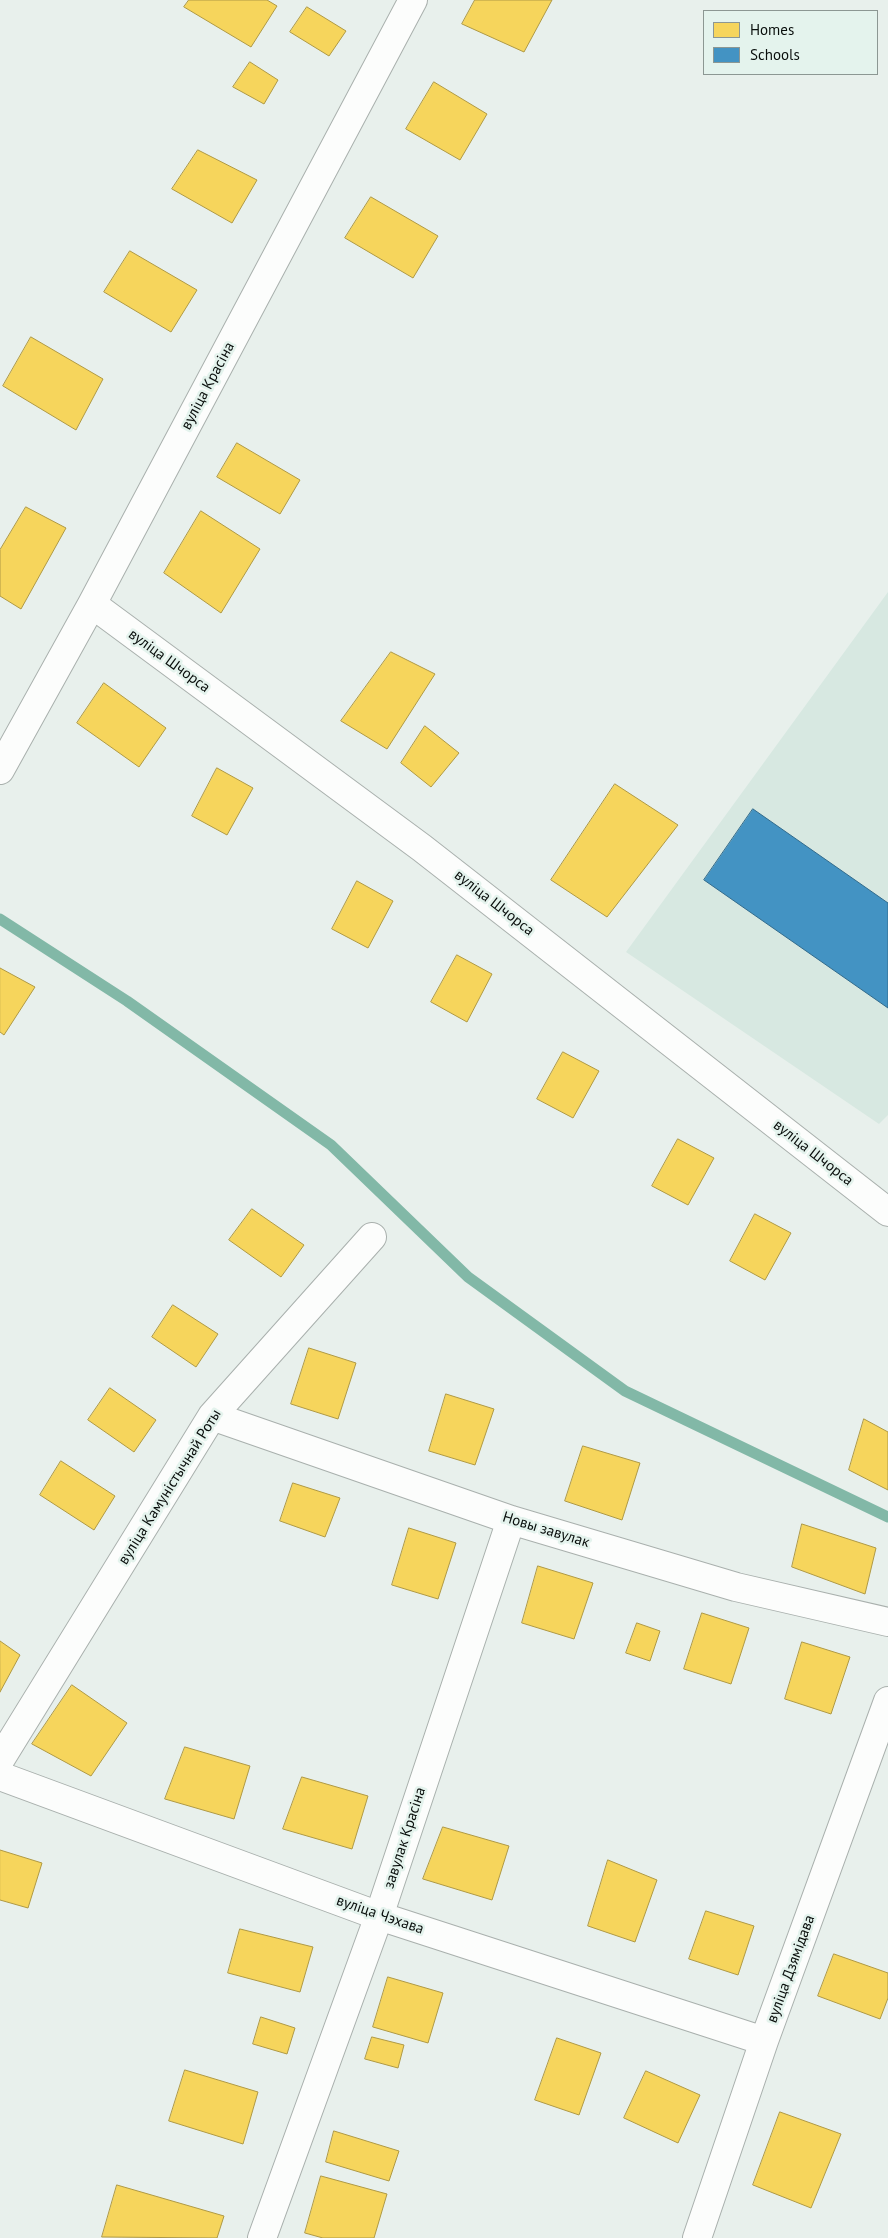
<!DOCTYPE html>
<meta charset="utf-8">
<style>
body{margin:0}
#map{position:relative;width:888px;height:2238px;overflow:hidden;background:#e8f0ec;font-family:"PT Sans",sans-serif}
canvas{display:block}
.legend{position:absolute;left:703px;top:10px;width:175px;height:65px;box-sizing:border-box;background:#e4f3ed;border:1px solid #8c9793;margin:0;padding:6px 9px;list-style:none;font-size:15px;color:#090e0c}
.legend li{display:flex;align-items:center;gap:10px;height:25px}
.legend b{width:25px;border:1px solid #8c9793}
</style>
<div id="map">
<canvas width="888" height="2238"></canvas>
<ul class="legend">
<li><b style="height:14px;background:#f6d55c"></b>Homes</li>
<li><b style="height:14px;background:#4393c3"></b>Schools</li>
</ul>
</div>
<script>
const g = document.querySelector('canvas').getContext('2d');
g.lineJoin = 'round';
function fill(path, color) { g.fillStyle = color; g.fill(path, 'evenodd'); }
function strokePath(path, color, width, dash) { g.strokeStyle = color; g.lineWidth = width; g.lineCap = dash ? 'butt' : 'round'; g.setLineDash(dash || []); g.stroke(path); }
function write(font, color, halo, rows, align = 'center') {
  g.font = font + ' "PT Sans",sans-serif'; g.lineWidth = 5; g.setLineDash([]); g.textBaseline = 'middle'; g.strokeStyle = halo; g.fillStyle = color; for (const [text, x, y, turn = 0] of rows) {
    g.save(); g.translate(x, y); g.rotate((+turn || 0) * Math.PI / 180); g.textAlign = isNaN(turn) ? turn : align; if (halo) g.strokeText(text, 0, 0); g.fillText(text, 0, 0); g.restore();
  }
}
const built = new Path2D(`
 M888 592V1115L879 1124 626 952Z`);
const homes = new Path2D(`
 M189 0H267L277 6 251 47 184 7Z
 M475 0H552L524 52 462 24Z
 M307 7 346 31 329 56 290 32Z
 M250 62 278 80 264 104 233 87Z
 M434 82 487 114 460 160 406 129Z
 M198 150 257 180 232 223 172 189Z
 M371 197 438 236 413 278 345 238Z
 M130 251 197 290 171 332 104 292Z
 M31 337 103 379 76 430 3 386Z
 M237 443 300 480 280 514 217 477Z
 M26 507 66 528 21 609 0 596V550Z
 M201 511 260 549 221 613 164 573Z
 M391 652 435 674 387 749 341 721Z
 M104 683 166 728 139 767 77 723Z
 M425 726 459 753 431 787 401 763Z
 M217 768 253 788 227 835 192 816Z
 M615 784 678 825 607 917 551 880Z
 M357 881 393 901 368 948 332 929Z
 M457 955 492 974 467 1022 431 1002Z
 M0 968 35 987 4 1035 0 1032Z
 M563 1052 599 1071 573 1118 537 1099Z
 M678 1139 714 1158 688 1205 652 1186Z
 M252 1209 304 1245 281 1277 229 1240Z
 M755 1214 791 1233 765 1280 730 1261Z
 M173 1305 218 1334 196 1367 152 1337Z
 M309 1348 356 1363 338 1419 291 1404Z
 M110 1388 156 1420 134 1452 88 1420Z
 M446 1394 494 1409 475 1465 429 1451Z
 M864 1419 888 1432V1490L849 1470Z
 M583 1446 640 1463 622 1520 565 1501Z
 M61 1461 115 1496 94 1530 40 1495Z
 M293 1483 340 1498 325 1537 280 1521Z
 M802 1524 876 1548 865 1594 792 1567Z
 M409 1528 456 1543 438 1599 392 1585Z
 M538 1566 593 1583 574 1639 522 1623Z
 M702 1613 749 1628 731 1684 684 1669Z
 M637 1623 660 1631 650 1661 626 1653Z
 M0 1641 20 1655 0 1692Z
 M802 1642 850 1657 831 1714 785 1699Z
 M72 1685 127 1723 91 1776 32 1744Z
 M185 1747 250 1766 234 1819 165 1799Z
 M302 1777 368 1796 352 1849 283 1829Z
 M443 1827 509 1846 492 1900 423 1879Z
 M0 1850 42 1863 28 1908 0 1900Z
 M608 1860 657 1880 635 1942 588 1926Z
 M706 1911 754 1926 738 1975 689 1959Z
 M240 1929 313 1947 300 1992 228 1973Z
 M834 1954 888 1973V1998L880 2019 818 1996Z
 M388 1977 443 1993 428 2043 373 2027Z
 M261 2017 295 2028 287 2054 253 2044Z
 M372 2037 404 2045 398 2068 365 2059Z
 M557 2038 601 2053 579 2115 535 2100Z
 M185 2070 258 2092 243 2144 169 2121Z
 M646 2071 700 2095 678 2143 624 2118Z
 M780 2112 841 2134 811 2208 753 2185Z
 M334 2131 399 2151 389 2181 326 2162Z
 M321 2176 387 2194 374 2238H323L305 2233Z
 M117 2185 224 2216 217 2238 102 2237Z`);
const schools = new Path2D(`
 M753 809 888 903V1008L704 880Z`);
const stream = new Path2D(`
 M0 919 127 1001 331 1145 468 1277 625 1391 888 1517`);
const street = new Path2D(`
 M92 604 422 848 888 1212
 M0 770 92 604 413 0
 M212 1416 511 1520 736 1587 888 1622
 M0 1760 212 1416 372 1237
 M0 1776 379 1916 764 2041
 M262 2238 379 1916 511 1520
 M697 2238 764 2041 888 1701`);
const streetNames = [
 ["вуліца Красіна",208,386,-62],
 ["вуліца Шчорса",169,661,36],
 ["вуліца Шчорса",494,903,38],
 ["вуліца Шчорса",813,1153,38],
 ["вуліца Камуністычнай Роты",170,1487,-58],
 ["Новы завулак",546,1530,17],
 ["завулак Красіна",405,1838,-72],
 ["вуліца Чэхава",380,1915,19],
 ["вуліца Дзямідава",791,1969,-70]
];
fill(built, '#d7e8e1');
fill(homes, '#f6d55c');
strokePath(homes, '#af9944', 1);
fill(schools, '#4393c3');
strokePath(schools, '#326b8c', 1);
strokePath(stream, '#82b8a7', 11);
strokePath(street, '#a9b0ad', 30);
strokePath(street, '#fcfdfc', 28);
write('15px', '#090e0c', '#e4f3ed', streetNames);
</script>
